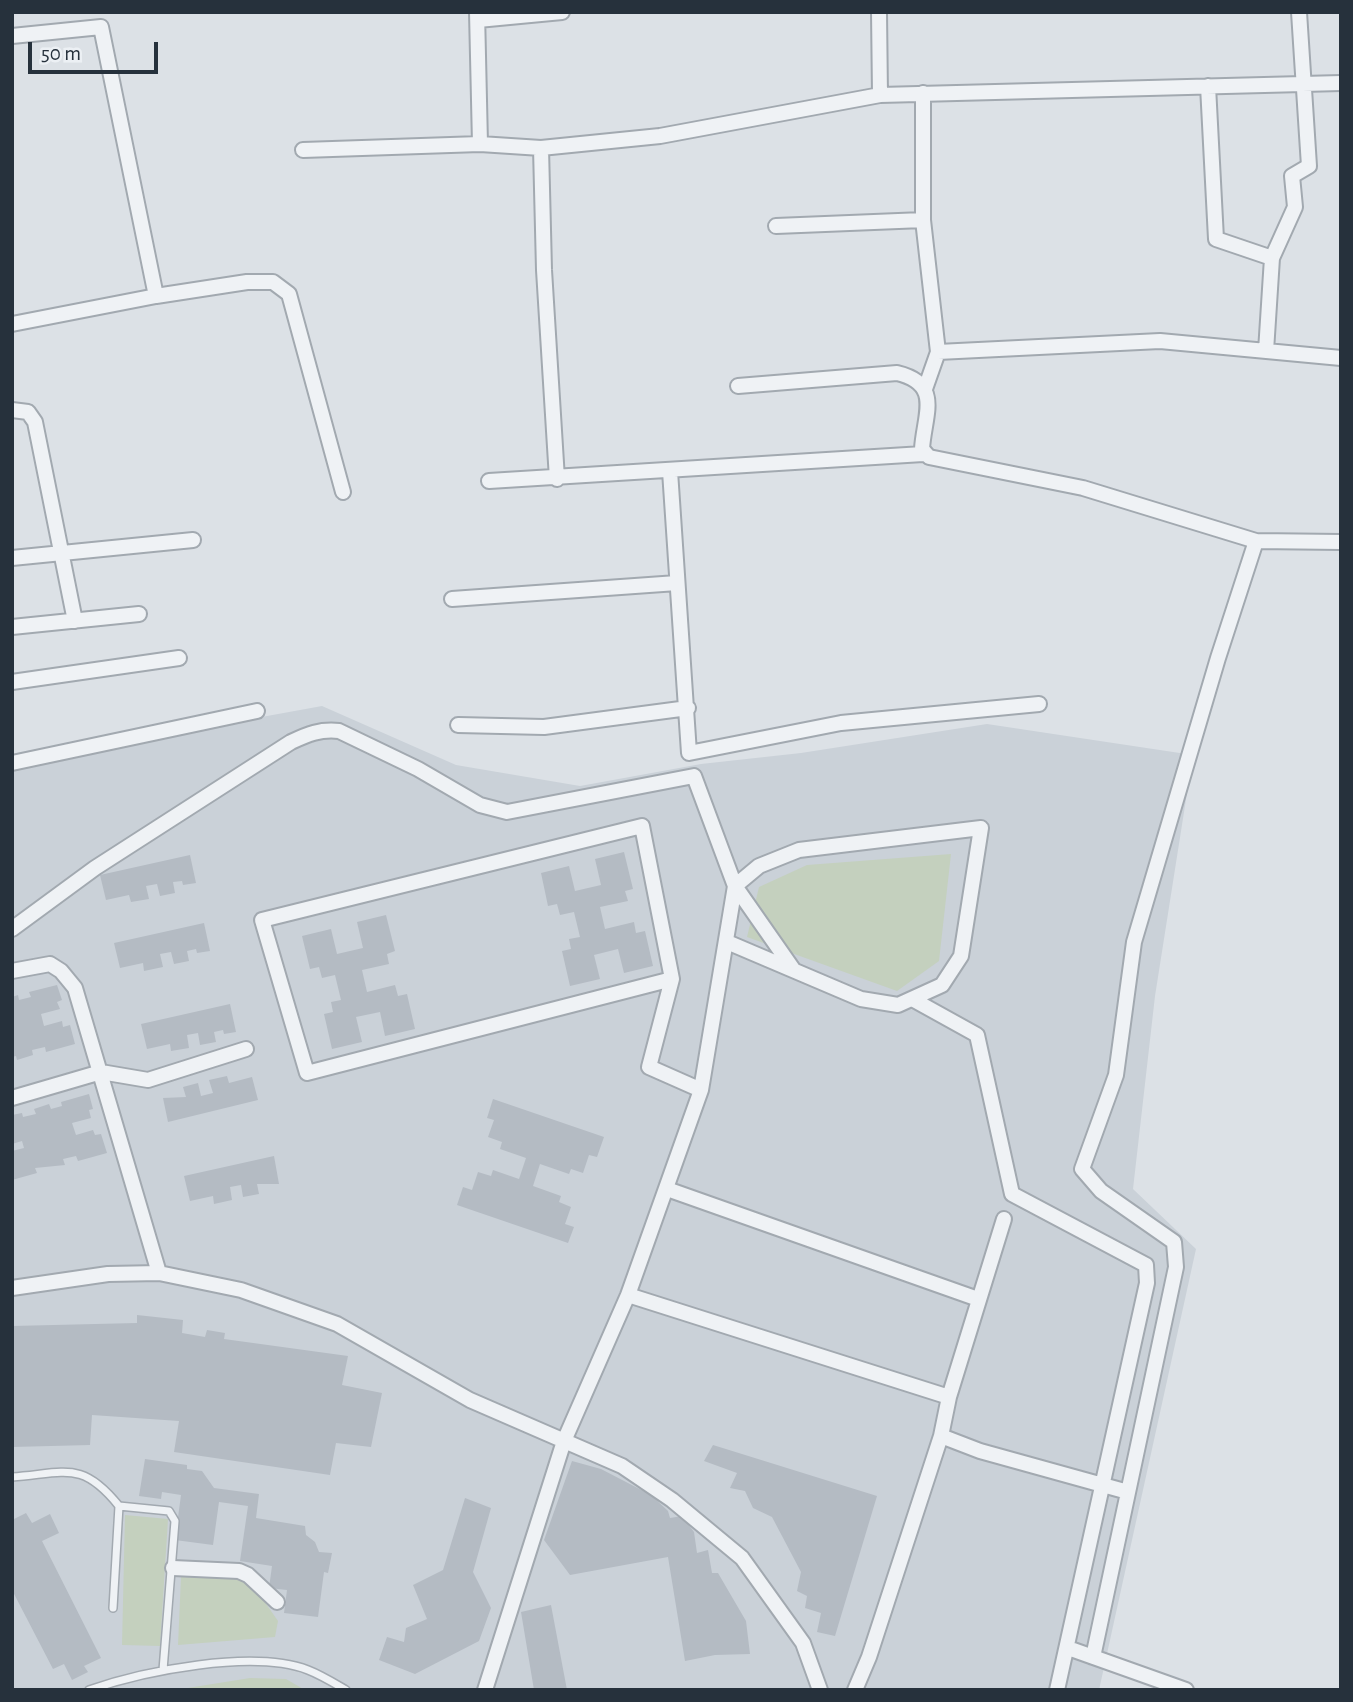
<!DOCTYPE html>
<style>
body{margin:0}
#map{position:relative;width:1353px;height:1702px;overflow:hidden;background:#dce1e6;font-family:"Alegreya Sans",sans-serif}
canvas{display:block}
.frame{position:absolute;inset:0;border:14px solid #26313c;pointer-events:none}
.scale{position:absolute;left:28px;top:42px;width:130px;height:32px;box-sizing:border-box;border:4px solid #26313c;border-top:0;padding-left:9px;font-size:21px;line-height:24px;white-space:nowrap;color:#26313c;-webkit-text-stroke:5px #ecf0f4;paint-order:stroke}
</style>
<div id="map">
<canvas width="1353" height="1702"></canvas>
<div class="frame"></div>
<div class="scale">50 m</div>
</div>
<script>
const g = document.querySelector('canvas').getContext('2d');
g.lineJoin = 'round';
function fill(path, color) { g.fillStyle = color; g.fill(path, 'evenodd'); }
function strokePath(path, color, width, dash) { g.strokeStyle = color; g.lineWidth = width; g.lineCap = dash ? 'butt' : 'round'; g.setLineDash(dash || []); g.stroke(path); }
const built = new Path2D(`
 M322 706 456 765 580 786 701 764 801 753 987 724 1193 755 1155 996 1133 1189 1196 1249 1099 1690H12V770L86 749Z`);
const green = new Path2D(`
 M951 854 939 961 897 991 747 937 759 887 807 865Z
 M125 1515 168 1519 160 1646 122 1645Z
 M181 1577 248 1578 278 1621 275 1637 178 1645Z
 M250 1678 286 1679 305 1690H175Z`);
const building = new Path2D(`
 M624 852 633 889 625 891 628 901 600 907 605 929 634 922 636 933 645 931 653 966 624 973 618 949 594 955 600 979 570 986 562 951 571 949 569 939 580 937 574 912 560 915 557 904 548 906 541 873 569 866 575 891 601 885 595 859Z
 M190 855 196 883 183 885 182 881 173 882 175 893 160 896 157 884 146 886 149 899 131 902 129 895 106 900 100 875Z
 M386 915 395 951 387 954 389 964 362 970 367 992 395 985 398 996 407 994 415 1029 385 1036 380 1012 356 1017 362 1042 332 1049 324 1014 333 1012 331 1002 341 1000 335 975 322 978 319 967 310 969 302 936 331 929 337 954 363 948 357 922Z
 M204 923 210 951 197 953 196 949 187 951 189 961 174 964 171 952 160 954 163 967 144 971 143 963 120 968 114 943Z
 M57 985 62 1000 57 1002 60 1009 41 1014 44 1026 62 1021 63 1027 70 1025 75 1044 46 1052 45 1047 32 1050 33 1055 17 1060 16 1056 12 1057V997L18 995 19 1000 31 997 29 992Z
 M230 1004 236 1032 224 1034 223 1030 214 1032 216 1042 200 1045 198 1033 187 1035 189 1048 171 1051 170 1044 147 1049 141 1024Z
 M227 1076 229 1083 252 1077 258 1100 168 1122 163 1098 186 1097 183 1087 198 1083 201 1096 213 1093 209 1080Z
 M89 1094 93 1109 89 1110 91 1118 72 1123 76 1135 93 1130 95 1135 101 1134 107 1153 78 1161 76 1156 63 1159 65 1165 35 1168 37 1173 12 1180V1151L24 1148 22 1141 12 1144V1115L22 1113 23 1117 36 1114 34 1109 49 1104 51 1109 62 1106 61 1102Z
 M493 1099 604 1137 597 1157 589 1155 583 1173 571 1169 569 1174 540 1164 533 1186 561 1196 559 1202 571 1207 565 1224 574 1227 568 1243 457 1205 463 1187 472 1190 478 1172 491 1176 493 1170 519 1179 526 1158 500 1149 502 1142 488 1137 494 1120 487 1118Z
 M274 1156 279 1184H257L259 1194 243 1197 241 1185 230 1187 232 1200 214 1204 213 1196 190 1201 184 1176Z
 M137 1315 183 1320 182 1333 205 1337 207 1330 225 1333 224 1339 348 1356 342 1385 382 1393 371 1447 336 1443 330 1475 174 1452 179 1421 92 1415 90 1445 12 1447V1326L137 1323Z
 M713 1445 877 1496 835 1636 817 1632 821 1613 805 1608 807 1596 797 1591 801 1572 772 1517 753 1508 745 1491 730 1488 737 1473 704 1461Z
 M145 1459 187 1465V1469L202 1471 214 1488 259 1494 256 1518 305 1526 306 1535 315 1542 319 1552 332 1553 328 1573 324 1572 318 1617 284 1613 287 1590 269 1588 272 1566 240 1561 248 1506 219 1502 213 1545 175 1540 181 1495 162 1492 161 1499 139 1496Z
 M572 1461 601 1469 651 1495 668 1511 670 1518 682 1516 694 1532 697 1553 708 1550 712 1573H718L746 1621 750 1654 715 1655 685 1661 668 1557 570 1575 544 1540Z
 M465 1498 491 1508 473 1572 491 1608 479 1641 415 1674 379 1660 387 1637 404 1642 406 1628 427 1619 413 1585 443 1570Z
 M26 1513 32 1523 50 1514 59 1533 42 1541 101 1658 84 1666 88 1672 72 1680 64 1664 53 1669 12 1590V1520Z
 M551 1605 567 1690H534L521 1612Z`);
const lane = new Path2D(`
 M12 1477C66 1473 82 1460 119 1506
 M113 1608 119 1506 169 1511 175 1521 163 1670
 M89 1690C144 1671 253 1649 308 1670 321 1675 334 1683 346 1690`);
const street = new Path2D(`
 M477 12 480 144
 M879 12 880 95
 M478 20 562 12
 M12 36 101 27 156 296
 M1208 86 1216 239 1272 258
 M923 93V220L938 352 925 389
 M541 148 544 270 557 479
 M303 150 480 144 541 148 660 136 880 95 1341 83
 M776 226 923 220
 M12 324 156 296 247 282H273L289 294 343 492
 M1266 351 1272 258 1295 207 1292 176 1309 166 1299 12
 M938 352 1160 341 1341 358
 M738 386 897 373C943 384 924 415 922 449L929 457 1083 488 1256 541 1341 542
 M12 410 28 412 35 422 75 621
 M670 471 689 753 841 723 1039 704
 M489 481 923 454
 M12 558 193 540
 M452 599 677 583
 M12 627 139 614
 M12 682 179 658
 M458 725 544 727 688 708
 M12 763 257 711
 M12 929 95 868 291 742C308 734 320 729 339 731L418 769 480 805 507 812 694 776 735 886 793 969
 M12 971 50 964 61 971 75 988 159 1273
 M672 979 307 1073 262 920 642 826 672 979 649 1067 701 1090
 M912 999 977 1035 1012 1194 1146 1265 1147 1283 1057 1690
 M12 1098 101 1072 148 1080 246 1049
 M667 1189 978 1299
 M12 1288 108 1274 159 1273 241 1290 337 1324 470 1400 622 1466 672 1500 742 1558 803 1643 820 1690
 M628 1295 949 1397
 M941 1436 980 1451 1128 1492
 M173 1568 239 1571 248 1575 277 1602
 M1068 1648 1186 1690
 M1093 1657 1176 1267 1174 1242 1101 1191 1082 1169 1116 1075 1134 942 1218 658 1256 541
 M485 1690 564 1441 628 1295 701 1090 735 886 759 866 799 850 981 828 961 956 942 985 898 1005 861 999 727 942
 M855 1690 869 1657 941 1436 949 1397 1004 1219`);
fill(built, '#cad1d8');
fill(green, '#c4d0be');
fill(building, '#b4bbc3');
strokePath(lane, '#a2a9b0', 10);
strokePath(street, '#a2a9b0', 18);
strokePath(lane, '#eff2f5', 7);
strokePath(street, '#eff2f5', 14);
</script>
